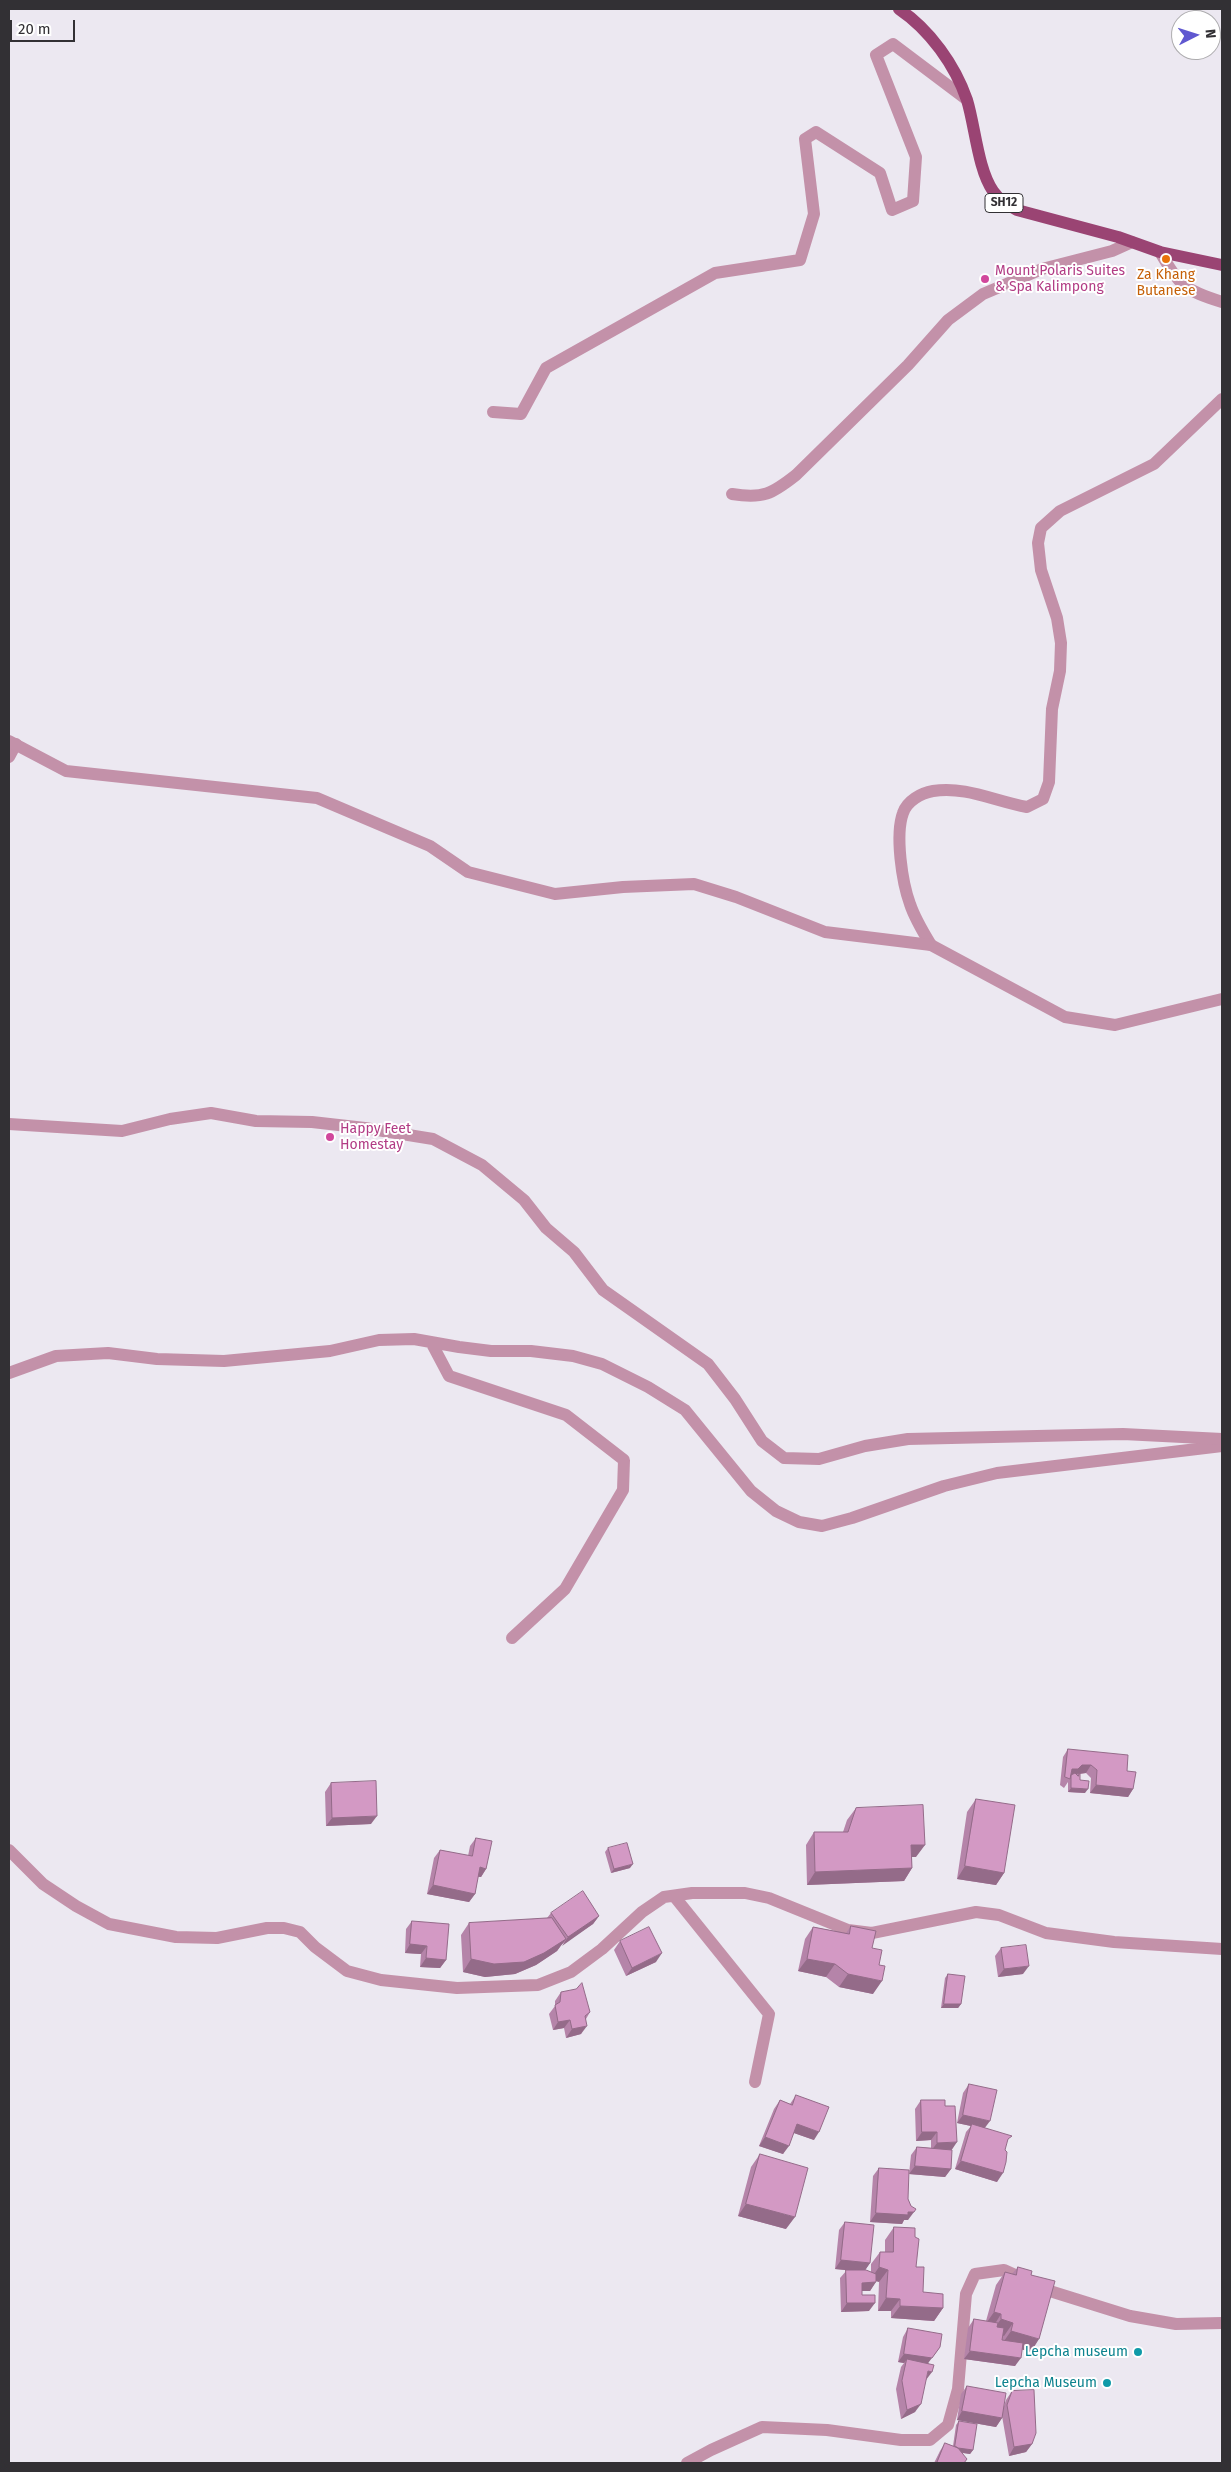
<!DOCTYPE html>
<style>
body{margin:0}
#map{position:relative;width:1231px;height:2472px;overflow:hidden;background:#ece8f1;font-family:"Fira Sans",sans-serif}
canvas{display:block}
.frame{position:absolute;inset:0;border:10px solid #323034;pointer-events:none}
.north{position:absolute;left:1171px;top:10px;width:50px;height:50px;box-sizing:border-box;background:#fff;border:1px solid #adacae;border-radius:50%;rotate:85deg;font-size:14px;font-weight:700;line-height:20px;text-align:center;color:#323034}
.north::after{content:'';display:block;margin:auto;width:18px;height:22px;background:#6058d0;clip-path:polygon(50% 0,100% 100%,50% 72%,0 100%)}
.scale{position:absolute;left:10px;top:20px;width:65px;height:22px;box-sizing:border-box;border:2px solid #323034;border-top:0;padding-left:6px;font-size:15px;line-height:18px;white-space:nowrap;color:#323034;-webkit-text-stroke:4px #fff;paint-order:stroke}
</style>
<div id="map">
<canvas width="1231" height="2472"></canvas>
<div class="frame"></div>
<div class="north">N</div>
<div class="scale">20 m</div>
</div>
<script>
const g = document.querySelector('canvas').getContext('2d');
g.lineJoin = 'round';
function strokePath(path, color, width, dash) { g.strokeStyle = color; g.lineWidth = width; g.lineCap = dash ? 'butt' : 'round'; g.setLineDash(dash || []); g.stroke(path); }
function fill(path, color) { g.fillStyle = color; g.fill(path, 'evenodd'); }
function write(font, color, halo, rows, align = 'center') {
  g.font = font + ' "Fira Sans",sans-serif'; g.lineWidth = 4; g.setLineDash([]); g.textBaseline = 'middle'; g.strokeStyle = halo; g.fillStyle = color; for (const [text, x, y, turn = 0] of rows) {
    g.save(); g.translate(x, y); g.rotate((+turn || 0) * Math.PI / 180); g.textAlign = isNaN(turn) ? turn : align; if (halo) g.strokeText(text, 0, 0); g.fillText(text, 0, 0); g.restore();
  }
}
const minor = new Path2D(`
 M1160 252C1180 286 1184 290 1222 302
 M493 412 521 414 546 368 715 273 800 260 814 214 805 139 816 132 880 173 892 210 913 201 916 157 876 55 893 44 966 99
 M732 494C763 499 772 494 796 475L908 365 948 320 983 294 1042 269 1112 251 1132 242
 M9 757 16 744
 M931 945C923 932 915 919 910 904 902 882 895 835 903 813 907 801 921 793 933 791 966 786 994 801 1027 807L1043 799 1049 782 1052 709 1060 671 1061 643 1057 618 1041 570 1038 543 1041 528 1060 511 1154 464 1222 399
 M431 1342 449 1376 566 1415 624 1460 623 1490 565 1589 512 1638
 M9 1373 56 1356 108 1353 157 1359 224 1361 330 1351 379 1340 414 1339 459 1347 491 1351H531L573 1356 602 1364 648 1387 685 1410 751 1491 776 1511 799 1522 822 1526 852 1518 944 1486 997 1473 1222 1446
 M9 1850 43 1884 76 1906 109 1924 176 1937 217 1938 267 1928H284L300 1932 315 1947 347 1971 381 1980 457 1988 538 1985 571 1972 602 1949 642 1912 664 1897 692 1893H745L769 1898 848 1930 872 1933 976 1912 999 1915 1046 1933 1114 1942 1222 1949
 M674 1896 769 2014 755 2082`);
const tertiary = new Path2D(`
 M9 741 66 771 317 798 430 846 468 872 555 894 623 887 694 884 736 897 825 932 931 945 1065 1017 1115 1025 1222 999
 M9 1124 122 1131 170 1119 211 1113 256 1121 312 1122 365 1128 433 1139 482 1165 524 1200 546 1228 574 1252 603 1290 708 1364 735 1399 762 1441 784 1458 819 1459 865 1446 908 1439 1123 1434 1222 1439
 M687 2463 711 2450 762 2427 827 2430 901 2440H930L948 2425 958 2389 966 2294 975 2274 1004 2270 1053 2292 1130 2316 1176 2324 1222 2323`);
const primary = new Path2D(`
 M899 9C930 30 955 65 967 100 975 126 978 170 993 191 999 200 1008 205 1017 210L1118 237 1160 252 1222 265`);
const wall = new Path2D(`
 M1068 1749 1127 1771 1133 1789 1128 1797 1090 1793 1091 1778 1086 1773 1080 1774V1780L1085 1793 1068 1792V1782L1064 1788 1060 1785 1063 1757Z
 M331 1783 371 1824 326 1826 325 1792Z
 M976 1799 1004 1873 996 1885 957 1879 967 1812Z
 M856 1808 916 1857H912V1868L904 1881 807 1885 806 1845 814 1832H843L847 1820Z
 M476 1838 486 1869 481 1877H478L475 1894 469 1902 427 1894 434 1858 440 1850 468 1856 470 1846Z
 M608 1848 630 1868 611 1873 605 1852Z
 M551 1913 599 1916 593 1924 561 1945 557 1951 536 1965 515 1974 485 1977 463 1972 461 1935 469 1923 547 1918Z
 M412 1921 446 1960 440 1968 420 1967 421 1954 405 1953 406 1929Z
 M851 1926 872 1948 873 1994 839 1987 826 1977 798 1971 805 1939 813 1927 846 1933Z
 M620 1941 656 1962 626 1976 614 1950Z
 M1001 1948 1023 1974 998 1977 995 1956Z
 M948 1974 961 2004 958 2008H941L945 1978Z
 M561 1992 590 2012 586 2019 581 2034 566 2038 564 2028 553 2030 549 2014 555 2006V2001Z
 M969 2084 985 2128 1006 2145 997 2182 955 2169 966 2132 971 2126 957 2123 963 2093Z
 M796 2095 814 2140 794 2133 783 2154 759 2146 774 2109 780 2100 790 2104Z
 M921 2100 945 2106 951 2150V2169L945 2177 909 2174 911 2155 917 2147 931 2148V2140L916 2141 915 2109Z
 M760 2154 786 2229 738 2216 751 2167Z
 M879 2168 908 2199 911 2206 908 2220H904L902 2224 870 2222 873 2176Z
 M845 2222 870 2263 865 2270 871 2272V2264L880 2252H885V2240L894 2227 915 2237 916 2267 923 2292 943 2308 934 2321 891 2318V2311H878L879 2282 876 2281 870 2291H862V2295L869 2311 841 2312 840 2278 847 2270 835 2269 839 2230Z
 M1018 2267 1031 2275V2352L1022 2349 1015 2366 964 2359 968 2328 974 2319 986 2321 996 2285 1005 2272 1012 2274Z
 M908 2328 929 2364 926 2380 915 2412 901 2419 896 2389 901 2367 904 2363 898 2362 903 2337Z
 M967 2386 1004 2406 1006 2400 1012 2391 1032 2444 1026 2452 1009 2456 1002 2416V2418L996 2427 957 2420 961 2394Z
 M959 2421 973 2450 970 2454 962 2453 964 2463H934L940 2451 945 2443 953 2446 956 2425Z`);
const shadedWall = new Path2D(`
 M1082 1765H1091L1086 1773 1076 1774 1070 1777 1072 1769Z
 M1096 1785 1133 1789 1128 1797 1090 1793Z
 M1071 1788 1088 1789 1085 1793 1068 1792Z
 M377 1816 371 1824 326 1826 332 1818Z
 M911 1845H925L916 1857H903Z
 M633 1864 630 1868 611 1873 614 1869Z
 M965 1866 1004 1873 996 1885 957 1879Z
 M480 1867 486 1869 481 1877 474 1876Z
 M912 1868 904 1881 807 1885 815 1872Z
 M433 1885 475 1894 469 1902 427 1894Z
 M599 1916 593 1924 562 1946 568 1937Z
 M566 1939 557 1951 536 1965 515 1974 485 1977 463 1972 471 1959Z
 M410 1944 427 1946 421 1954 405 1953Z
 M662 1953 656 1962 626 1976 632 1968Z
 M426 1958 446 1960 440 1968 420 1967Z
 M807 1959 835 1964 826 1977 798 1971Z
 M1029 1966 1023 1974 998 1977 1004 1969Z
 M848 1974 882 1981 873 1994 839 1987Z
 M944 2004H961L958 2008H941Z
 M570 2020 564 2028 553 2030 558 2022Z
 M587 2026 581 2034 566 2038 572 2029Z
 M963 2115 990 2121 984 2129 972 2124 971 2126 957 2123Z
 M797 2124 819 2132 814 2140 791 2132Z
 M922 2132H937L931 2140 916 2141Z
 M765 2137 789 2146 783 2154 759 2146Z
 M957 2142 951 2151H931L937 2143Z
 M961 2161 1003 2173 997 2182 955 2169Z
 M915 2166 951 2169 945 2177 909 2174Z
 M746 2204 795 2217 786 2229 738 2216Z
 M908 2212H914L908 2220H904L902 2224 870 2222 876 2213Z
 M841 2260 870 2263 864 2272 835 2269Z
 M879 2267 888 2270 879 2282 871 2279Z
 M876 2282 870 2291H856L862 2283Z
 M886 2298 900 2299 891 2311H878Z
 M847 2303H875L869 2311 841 2312Z
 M900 2306 943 2308 934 2321 891 2318Z
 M994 2312 1001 2314 993 2327 985 2325Z
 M1001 2319 1013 2323 1004 2336 992 2331Z
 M1011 2331 1039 2339 1031 2352 1002 2344Z
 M940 2347 926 2366 907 2359 904 2363 898 2362 904 2354Z
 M970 2351 1021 2358 1015 2366 964 2359Z
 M928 2371 932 2372 926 2380Z
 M921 2404 915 2412 901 2419 907 2410Z
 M962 2411 1002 2418 996 2427 957 2420Z
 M1032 2444 1026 2452 1009 2456 1014 2447Z
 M955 2447 973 2450 970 2454 952 2451Z`);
const building = new Path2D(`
 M1068 1749 1128 1755 1127 1771 1136 1772 1133 1789 1096 1785 1097 1770 1091 1765H1082L1078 1769H1072L1070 1779 1065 1777Z
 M1080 1772V1780L1089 1781 1088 1789 1071 1788V1775L1075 1773 1078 1776Z
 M376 1781 377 1816 332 1818 331 1783Z
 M976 1799 1015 1805 1004 1873 965 1866Z
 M923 1805 925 1845H911L912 1868 815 1872 814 1832H848L856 1808Z
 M476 1838 492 1841 486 1869 480 1867 475 1894 433 1885 440 1850 472 1856Z
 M627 1843 633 1864 614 1869 608 1848Z
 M583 1891 599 1916 568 1937 551 1913Z
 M552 1918 566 1939 544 1953 524 1962 494 1964 471 1959 469 1923Z
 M412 1921 449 1924 446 1960 426 1958 427 1946 410 1944Z
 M851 1926 876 1931 872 1948 882 1950 879 1965 885 1966 882 1981 848 1974 835 1964 807 1959 813 1927 849 1934Z
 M649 1927 662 1953 632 1968 620 1941Z
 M1026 1945 1029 1966 1004 1969 1001 1948Z
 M948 1974 965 1976 961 2004H944Z
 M582 1983 590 2012 585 2016 587 2026 572 2029 570 2020 558 2022 555 2005 560 2002 561 1992 576 1989Z
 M969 2084 997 2090 990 2121 963 2115Z
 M796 2095 829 2107 819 2132 797 2124 789 2146 765 2137 780 2100 792 2105Z
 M921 2100H945V2106H955L957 2142 937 2143V2132H922Z
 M972 2124 1012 2136 1008 2139 1005 2150 1007 2152 1006 2162 1003 2173 961 2161Z
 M917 2147 952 2150 951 2169 915 2166Z
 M760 2154 808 2168 795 2217 746 2204Z
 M879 2168 909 2170 908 2199 911 2206 916 2209 914 2212H908V2215L876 2213Z
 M845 2222 874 2225 870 2263 841 2260Z
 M894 2227 915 2228V2237L919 2239 916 2267H924L923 2292 943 2294V2308L900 2306V2299L886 2298 888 2270 879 2267 880 2252H893Z
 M1018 2267 1032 2271 1031 2275 1055 2281 1039 2339 1011 2331 1013 2323 1001 2319V2314L994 2312 1005 2272 1016 2275Z
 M846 2270H866L876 2274V2282L862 2283V2295H875V2303H847Z
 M974 2319 998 2323 997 2327 1004 2328 1002 2340 1023 2343 1021 2358 970 2351Z
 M908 2328 942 2334 940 2347 932 2358 904 2354Z
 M907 2359 934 2365 932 2372 928 2371 921 2404 907 2410 902 2381Z
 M967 2386 1006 2393 1002 2418 962 2411Z
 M1034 2390 1036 2433 1032 2444 1014 2447 1007 2405 1012 2391Z
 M959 2421 977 2424 973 2450 958 2448 955 2446Z
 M945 2443 958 2448 967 2459 964 2463H937Z`);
const markers = [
 [1166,259,5,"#e8710a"],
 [985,279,5,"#d1479c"],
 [330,1137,5,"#d1479c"],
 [1138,2352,5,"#0f9aa8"],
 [1107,2383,5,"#0f9aa8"]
];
const shields = [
 [1004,203,38]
];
const shieldNames = [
 ["SH12",1004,203]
];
const hotelNames = [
 ["Mount Polaris Suites",995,271],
 ["& Spa Kalimpong",995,287],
 ["Happy Feet",340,1129],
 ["Homestay",340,1145]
];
const foodNames = [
 ["Za Khang",1166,275],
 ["Butanese",1166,291]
];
const cultureNames = [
 ["Lepcha museum",1128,2352],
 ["Lepcha Museum",1097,2383]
];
strokePath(minor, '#c391a9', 12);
strokePath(tertiary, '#c391a9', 12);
strokePath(primary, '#9a4473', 12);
fill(wall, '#b584a9');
fill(shadedWall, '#946b89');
fill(building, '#d399c4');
strokePath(building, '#946b89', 1);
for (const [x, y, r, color] of markers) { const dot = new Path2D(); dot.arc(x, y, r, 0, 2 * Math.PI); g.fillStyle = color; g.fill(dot); strokePath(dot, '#fff', 2); }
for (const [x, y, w] of shields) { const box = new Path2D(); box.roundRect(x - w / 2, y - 9.5, w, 19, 4); g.fillStyle = '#fff'; g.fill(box); strokePath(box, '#323034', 1); }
write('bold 12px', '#323034', null, shieldNames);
write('14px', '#b23c85', '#fff', hotelNames, 'left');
write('14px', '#c56008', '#fff', foodNames);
write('14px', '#0d838f', '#fff', cultureNames, 'right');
</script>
